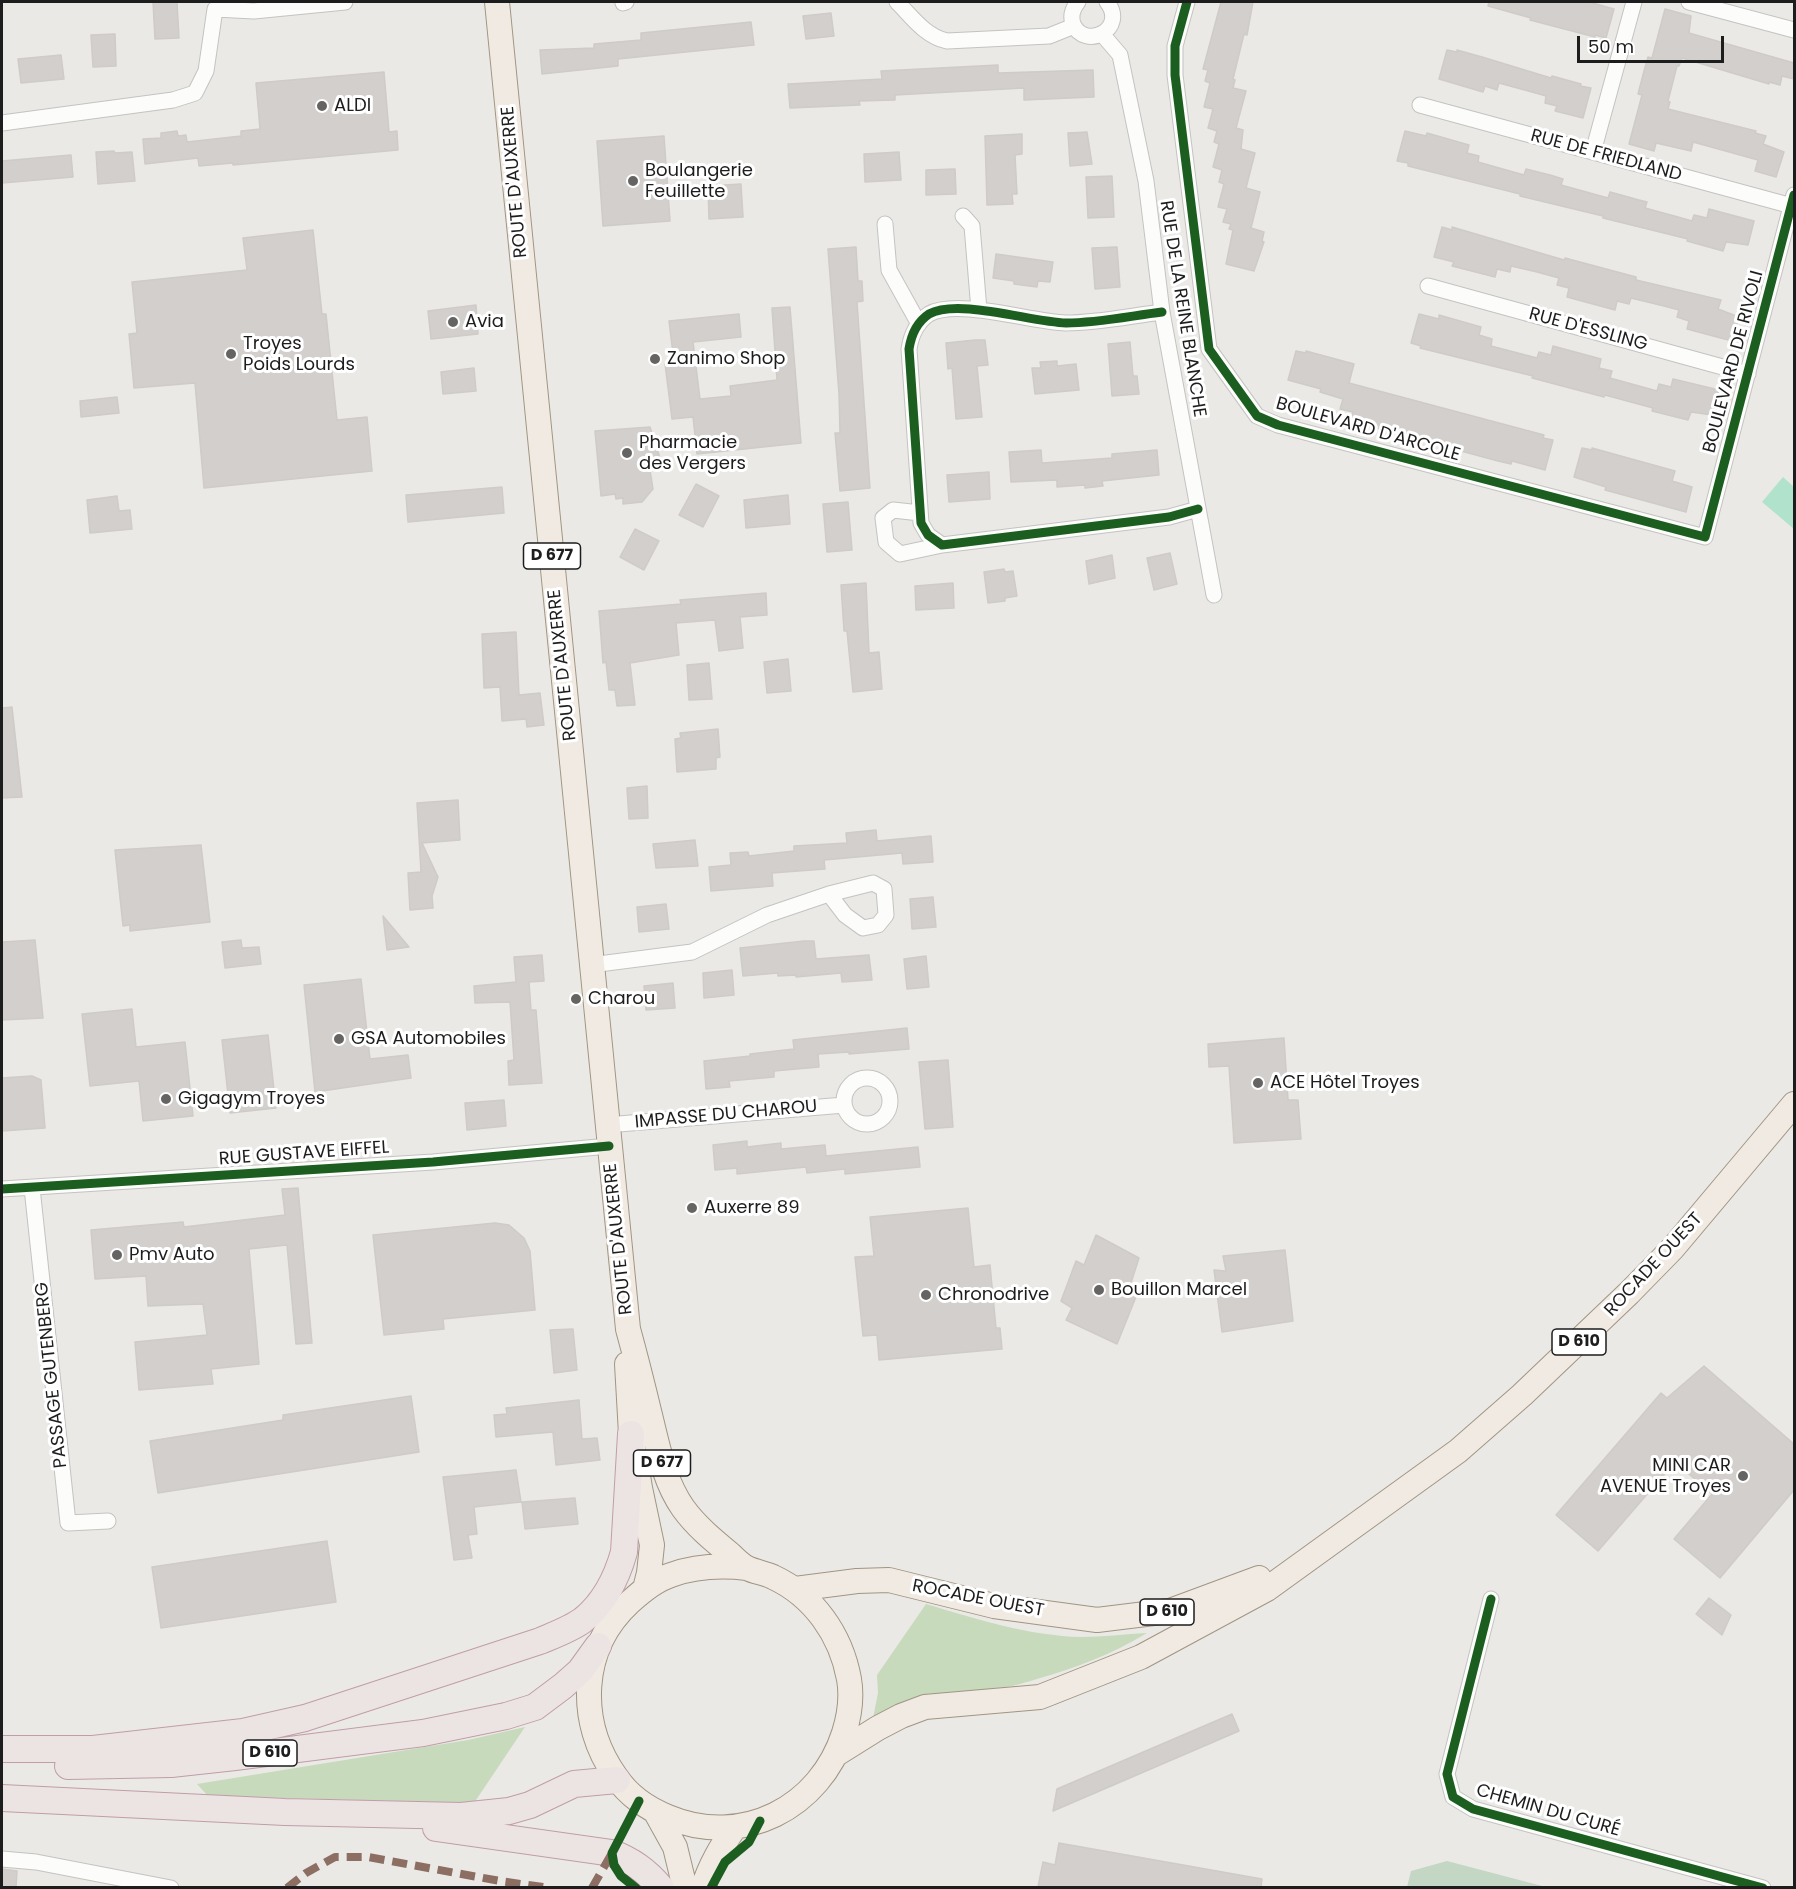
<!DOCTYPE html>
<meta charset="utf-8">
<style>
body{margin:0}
#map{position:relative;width:1796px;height:1889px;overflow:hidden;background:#ebe9e6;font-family:Poppins,sans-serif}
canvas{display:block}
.frame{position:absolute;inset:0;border:3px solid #1d1d1d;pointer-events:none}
.scale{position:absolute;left:1577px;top:36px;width:147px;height:27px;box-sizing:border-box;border:3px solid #1d1d1d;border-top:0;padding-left:8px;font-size:18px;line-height:21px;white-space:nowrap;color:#1d1d1d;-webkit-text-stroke:4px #fff;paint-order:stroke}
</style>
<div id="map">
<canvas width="1796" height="1889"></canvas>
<div class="frame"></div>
<div class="scale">50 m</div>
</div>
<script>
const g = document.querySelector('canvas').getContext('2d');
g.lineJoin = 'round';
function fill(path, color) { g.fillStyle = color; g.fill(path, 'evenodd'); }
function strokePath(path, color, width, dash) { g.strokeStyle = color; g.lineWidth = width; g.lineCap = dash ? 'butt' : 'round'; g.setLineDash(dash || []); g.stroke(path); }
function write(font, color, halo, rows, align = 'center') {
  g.font = font + ' Poppins,sans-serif'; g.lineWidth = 6; g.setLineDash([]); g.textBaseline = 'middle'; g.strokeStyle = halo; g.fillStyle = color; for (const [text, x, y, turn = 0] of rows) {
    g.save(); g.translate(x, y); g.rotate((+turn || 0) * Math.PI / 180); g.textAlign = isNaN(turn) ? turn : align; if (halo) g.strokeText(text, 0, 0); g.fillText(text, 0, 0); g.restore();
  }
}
const forest = new Path2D(`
 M926 1604C976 1619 1029 1636 1082 1637 1103 1637 1125 1634 1147 1633 1113 1654 1075 1668 1037 1679 1026 1682 1016 1686 1005 1687 960 1693 912 1691 873 1718L878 1693 877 1675Z
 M525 1727 474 1803 208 1796 197 1784 468 1740Z`);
const cemetery = new Path2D(`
 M1447 1861 1546 1887H1407L1411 1871Z`);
const pitch = new Path2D(`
 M1783 477 1794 487V529L1762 502Z`);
const building = new Path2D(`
 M153 2H177L179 38 155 39Z
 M1221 2H1253L1247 35 1244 34 1233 79 1235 80 1233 88 1246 91 1236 128 1243 130 1241 149 1255 153 1246 188 1260 192 1251 228 1264 232 1262 241 1264 242 1254 271 1226 264 1233 230 1229 229 1231 224 1223 222 1227 209 1218 207 1224 184 1219 182 1222 170 1213 167 1219 144 1214 142 1217 131 1208 128 1213 109 1204 107 1210 83 1205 81 1208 70 1203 69Z
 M1489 2H1589L1614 9 1606 38 1595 35V37L1530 20 1531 18 1488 6Z
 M1665 9 1691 16 1689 33 1794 63V79L1782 76 1780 85 1769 82V84L1682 58 1679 66H1677L1668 101 1670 102 1668 109 1756 131 1755 133 1766 136 1763 144 1784 152 1776 177 1755 171 1758 160 1693 142 1691 151 1656 143 1654 151 1629 144 1642 95 1638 94 1644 71 1648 57 1652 58Z
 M831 13 834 36 806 39 803 16Z
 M751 22 754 45 618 59V66L542 74 540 50 594 48V44L641 40V33Z
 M115 34 116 66 93 67 91 35Z
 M1447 50 1457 52V50L1482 57 1551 78 1552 76 1581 84 1580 86 1591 88 1583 118 1555 111 1557 106 1545 103 1546 96 1532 92 1499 83 1497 90 1485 86 1483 92 1439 79Z
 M61 55 64 79 21 83 18 59Z
 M998 65V73L1093 70 1094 97 1024 100V88L895 95V100L859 101 860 105 790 108 788 84 882 79 881 71Z
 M384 72 389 132 397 131 398 150 233 165V163L199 166 198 158 145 164 143 139 161 138V133L177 131 178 136 186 135 187 142 241 136V131L260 129 256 83Z
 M1405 131 1426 136 1427 133 1469 145 1467 153 1479 156 1478 162 1524 175 1526 169 1550 175 1563 179 1561 185 1608 198 1610 192 1639 200 1647 202 1645 208 1678 217 1692 221 1694 215 1707 218 1709 209 1754 221 1748 245 1726 242 1723 251 1687 241 1688 239 1603 218V216L1520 196V194L1408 166V163L1397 161Z
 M1087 132 1092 164 1070 166 1068 133Z
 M1022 134V154L1015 155 1017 194H1012L1013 204 987 205 985 136Z
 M664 136 670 221 603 226 597 141Z
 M114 151 115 153 132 152 135 181 98 184 96 152Z
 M899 152 901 180 865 182 864 154Z
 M71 155 73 177 2 183V161Z
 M955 169 956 194 926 195V170Z
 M1112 176 1114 217 1088 218 1086 177Z
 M741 184 743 217 709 219 708 186Z
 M1442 227 1452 230V227L1564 260 1565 258 1636 277V280L1721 300 1718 309 1739 317 1732 341 1687 329 1689 321 1677 317 1679 310 1664 306 1631 298 1629 304 1617 301 1615 310 1567 297 1569 288 1557 285 1559 278 1537 272 1511 266 1510 272 1497 269 1495 277 1452 266 1454 262 1434 257Z
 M313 230 322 314H326L337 420 367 417 372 471 204 488 195 383 134 388 129 334 137 333 132 282 247 270 243 238Z
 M856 247 858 281H862L863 301 857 302 870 488 840 491 835 433H840L839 394 828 249Z
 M1117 247 1120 287 1095 289 1092 248Z
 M996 254 1053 262 1050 282 1038 281 1037 287 1014 284V281L993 278Z
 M476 305 478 334 431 339 428 311Z
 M790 307 801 443 697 454 693 417 672 419 665 364 674 362 669 321 739 314 741 337 693 342 700 399 731 396 730 386 777 380 772 308Z
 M1419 314 1439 319V315L1481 327 1479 335 1492 339 1491 346 1537 358 1539 352 1551 355 1553 346 1601 359 1599 368 1612 371 1610 378 1657 391 1659 384 1671 387 1673 379 1719 390 1712 415 1691 412 1688 420 1652 411 1653 408 1605 395 1604 397 1532 378 1533 376 1420 348 1421 346 1411 343Z
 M975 340H985L988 365 977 366 982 417 956 419 952 368 948 369 946 343Z
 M1130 342 1133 376H1137L1139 394 1112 396 1108 344Z
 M1296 351 1306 353V351L1354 364 1349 383 1544 435 1543 438 1553 440 1545 470 1512 461 1511 464 1498 461 1350 421 1353 412 1340 409 1343 399 1320 392 1321 389 1288 380Z
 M1057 361V366L1076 364 1079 390 1035 394 1032 368H1041L1040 362Z
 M474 368 476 391 443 394 441 372Z
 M117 397 119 413 81 417 80 401Z
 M650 427 660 458 649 460 664 467 650 470 653 489 642 502 623 504V498L616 499 615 494 601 496 595 431Z
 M1582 448 1592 450V448L1675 471 1672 481 1692 487 1686 512 1605 490 1606 487 1574 477Z
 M1041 450 1042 463 1112 458V454L1157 450 1159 475 1102 481 1103 486 1085 488V485L1057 487V480L1011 482 1009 452Z
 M989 472 990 499 949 502 947 475Z
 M696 484 719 496 703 527 679 515Z
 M502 487 504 513 408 522 406 495Z
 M788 495 790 524 746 528 744 500Z
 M117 496 119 511 130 510 132 529 90 533 87 500Z
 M848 502 852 550 827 552 823 504Z
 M635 529 659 541 644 570 620 557Z
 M1170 553 1177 584 1154 590 1147 558Z
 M1112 555 1115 578 1089 584 1086 561Z
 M1004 569 1005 572 1013 571 1017 596 1005 598V601L988 603 984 572Z
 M866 583 869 653 879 652 882 689 853 692 847 631H844L841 585Z
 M953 583 954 608 916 610 915 586Z
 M766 593 767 615 740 617 743 648 719 651 715 620 676 623 679 655 630 663 635 705 617 706 615 690H609L606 662 603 663 599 611 681 604 680 600Z
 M516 632 519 695 540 693 544 725 527 727 526 719 502 721 500 687 484 688 482 634Z
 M788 659 791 691 767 693 764 662Z
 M709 663 712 699 689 700 687 665Z
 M12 707 22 797 2 798V708Z
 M718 729 720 757 716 758V769L677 772 675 739 681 738 680 733Z
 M647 786 648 818 629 819 627 788Z
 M458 800 460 840 422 843 438 877 432 896 433 908 410 910 408 873 421 872 417 803Z
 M876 830 877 841 931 836 933 862 903 864 902 853 824 860 825 869 772 873 773 886 711 891 709 867 731 865 730 853 748 852 749 856 794 851V846L847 843 846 833Z
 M695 840 698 866 656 868 653 844Z
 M201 845 210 922 130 931V925L123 926 115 850Z
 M933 897 936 927 912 929 910 899Z
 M666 904 669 929 639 932 637 907Z
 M383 916 409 947 387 950Z
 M35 940 43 1018 2 1020V942Z
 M241 940 242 948 259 947 261 964 225 968 222 942Z
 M804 941H814L816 959 869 955 872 980 842 982 841 973 796 977V975L778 976V973L743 976 740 948Z
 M542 955 544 981 529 982 531 1010H536L542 1083 509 1085 508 1061 514 1060 510 1002 475 1003 474 986 516 982 514 957Z
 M926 956 929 987 907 989 904 959Z
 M732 970 734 995 704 998 703 973Z
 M361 979 370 1059 408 1055 411 1078 315 1092 304 985Z
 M673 983 675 1008 646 1010 644 986Z
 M132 1009 136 1047 185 1042 193 1116 143 1121 139 1081 90 1086 82 1014Z
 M907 1028 909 1049 849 1054V1052L818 1054 819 1067 774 1071V1077L729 1081 730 1087 706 1089 704 1061 750 1056V1054L794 1049 793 1040Z
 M268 1035 276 1108 230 1113 222 1040Z
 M1284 1038 1288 1100H1298L1301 1139 1234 1143 1229 1066 1209 1067 1208 1044Z
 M948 1060 953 1127 925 1129 919 1062Z
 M32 1076 41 1080 45 1128 2 1131V1078Z
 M504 1100 506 1126 467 1130 465 1103Z
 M747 1141V1147L781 1143V1149L825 1145 826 1156 918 1147 920 1167 845 1174V1169L807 1173 806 1167 737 1174V1168L715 1170 713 1145Z
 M298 1188 312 1343 296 1344 287 1245 249 1249 259 1364 211 1369 213 1384 139 1390 135 1342 207 1335 203 1304 148 1306 146 1276 95 1279 91 1230 183 1222 184 1227 285 1215 282 1189Z
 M968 1208 974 1267 990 1265 996 1328H1000L1002 1349 879 1360 877 1335 863 1336 855 1257 874 1256 870 1217Z
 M495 1223 509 1225 524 1238 530 1251 535 1310 443 1319 444 1329 384 1335 373 1235Z
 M1096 1235 1139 1258 1130 1286 1138 1292 1117 1344 1066 1320 1072 1308 1061 1301 1076 1261 1084 1265Z
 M1285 1250 1293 1321 1222 1332 1214 1270 1226 1271 1223 1256Z
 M573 1329 577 1370 554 1373 550 1330Z
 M1704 1366 1794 1444V1490L1720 1578 1674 1539 1712 1494 1675 1462 1598 1551 1556 1515 1661 1393 1667 1398Z
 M411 1396 419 1452 158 1493 150 1441 283 1420V1415Z
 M579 1400 582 1439 597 1438 600 1460 556 1465 553 1432 496 1437 494 1415 507 1414 506 1408Z
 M516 1470 521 1502 474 1507 477 1534 468 1535 472 1558 454 1560 443 1477Z
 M575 1498 578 1524 525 1529 522 1502Z
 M327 1541 336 1602 161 1628 152 1567Z
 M1709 1598 1731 1615 1722 1635 1696 1614Z
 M1232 1714 1239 1731 1053 1811 1057 1789Z
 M1059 1843 1262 1879 1261 1887H1038L1043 1862 1055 1865Z
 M2 1869 17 1871 16 1887H2Z`);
const minor = new Path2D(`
 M897 2C912 17 925 36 947 41L1049 36 1074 26
 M1078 2C1073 8 1070 15 1073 24 1085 51 1128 29 1107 2
 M1187 2 1175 46V75L1209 349 1257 416 1278 425 1705 537 1794 195
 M1689 2 1794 30
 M623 3 626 2
 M1102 34 1120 55 1146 181 1162 312 1214 595
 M1420 105 1792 206
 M2 123 173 100 195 93 206 71 215 9 254 11 345 2
 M1593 152 1634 2
 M963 216 972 226 979 310
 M885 224 889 270 919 324
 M1428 286 1748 374
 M1162 312C1130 316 1097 323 1066 323 1031 322 958 298 929 314 917 322 911 336 909 349L921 523 928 535 942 545 1169 517 1198 509
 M920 513 893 510 883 518 886 542 900 554 942 545
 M591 965 692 952 767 915 829 894 873 883 884 889 886 915 878 925 863 928 845 915 829 894
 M844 1101a23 23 0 1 1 46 0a23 23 0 1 1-46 0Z
 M607 1125 844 1105
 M32 1188 68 1523 108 1521
 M2 1189 433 1162 609 1146
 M1491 1599 1447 1774 1453 1797 1473 1809 1763 1888
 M2 1859 36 1862 171 1888`);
const primary = new Path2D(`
 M497 2 628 1329C636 1358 643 1386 650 1415 658 1447 664 1481 683 1508 696 1526 713 1540 730 1554 735 1559 741 1565 747 1568 755 1572 765 1573 773 1577 814 1596 841 1635 849 1679 852 1696 849 1717 844 1733 820 1808 742 1848 668 1817 648 1809 628 1795 616 1777 577 1722 579 1649 630 1602 642 1591 655 1580 671 1575 696 1566 720 1565 747 1568
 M627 1364 631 1434 640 1488 652 1545 649 1573 645 1589
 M795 1589 857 1581 889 1580 994 1606 1097 1620 1170 1611 1259 1578
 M838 1753 878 1728 901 1716 925 1707 1040 1697 1141 1657 1267 1589 1458 1451 1522 1395 1629 1293 1673 1248 1794 1104
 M655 1811 675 1847 685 1888
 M703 1888C710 1865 721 1847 735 1827`);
const trunk = new Path2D(`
 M2 1749H93L243 1732 305 1718 540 1641C554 1635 571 1629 583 1620 604 1603 617 1577 624 1552L631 1434
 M68 1766 171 1764 235 1757 423 1733 506 1716 535 1707 563 1686 580 1671 598 1646
 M2 1798 285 1812 461 1816 509 1811 530 1805 574 1784 617 1780
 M436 1828 612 1853C632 1860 647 1871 661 1888`);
const quiet = new Path2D(`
 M287 1888 306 1873 335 1857H368L500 1881 550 1888
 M592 1888 612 1853`);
const cycleway = new Path2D(`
 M1187 2 1175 46V75L1209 349 1257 416 1278 425 1705 537 1794 195
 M1162 312C1130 316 1097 323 1066 323 1031 322 958 298 929 314 917 322 911 336 909 349L921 523 928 535 942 545 1169 517 1198 509
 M2 1189 433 1162 609 1146
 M1491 1599 1447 1774 1453 1797 1473 1809 1763 1888
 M636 1888 621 1876 614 1865 612 1853 639 1801
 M711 1888 725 1862 749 1842 760 1821`);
const markers = [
 [322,106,6,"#656463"],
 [633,181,6,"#656463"],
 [453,322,6,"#656463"],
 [231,354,6,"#656463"],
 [655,359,6,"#656463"],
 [627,453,6,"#656463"],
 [576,999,6,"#656463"],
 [339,1039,6,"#656463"],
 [1258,1083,6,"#656463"],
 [166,1099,6,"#656463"],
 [692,1208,6,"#656463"],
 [117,1255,6,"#656463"],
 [1099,1290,6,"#656463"],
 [926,1295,6,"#656463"],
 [1743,1476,6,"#656463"]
];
const shields = [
 [552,556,57],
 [1579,1342,54],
 [662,1463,57],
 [1167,1612,54],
 [270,1753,54]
];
const shieldNames = [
 ["D 677",552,556],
 ["D 610",1579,1342],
 ["D 677",662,1463],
 ["D 610",1167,1612],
 ["D 610",270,1753]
];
const poiNames = [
 ["ALDI",334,106],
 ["Boulangerie",645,171],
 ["Feuillette",645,192],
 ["Avia",465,322],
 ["Troyes",243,344],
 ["Poids Lourds",243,365],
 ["Zanimo Shop",667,359],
 ["Pharmacie",639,443],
 ["des Vergers",639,464],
 ["Charou",588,999],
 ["GSA Automobiles",351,1039],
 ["ACE Hôtel Troyes",1270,1083],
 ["Gigagym Troyes",178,1099],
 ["Auxerre 89",704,1208],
 ["Pmv Auto",129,1255],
 ["Bouillon Marcel",1111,1290],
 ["Chronodrive",938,1295],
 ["MINI CAR",1731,1466,"right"],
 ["AVENUE Troyes",1731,1487,"right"]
];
const streetNames = [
 ["RUE DE FRIEDLAND",1606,156,15],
 ["ROUTE D'AUXERRE",515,182,-95],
 ["RUE DE LA REINE BLANCHE",1182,309,81],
 ["RUE D'ESSLING",1588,330,15],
 ["BOULEVARD DE RIVOLI",1734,362,-75],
 ["BOULEVARD D'ARCOLE",1368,430,16],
 ["ROUTE D'AUXERRE",563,665,-96],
 ["IMPASSE DU CHAROU",726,1115,-5],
 ["RUE GUSTAVE EIFFEL",304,1154,-4],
 ["ROUTE D'AUXERRE",619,1239,-96],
 ["ROCADE OUEST",1654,1265,-47],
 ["PASSAGE GUTENBERG",52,1375,-96],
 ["ROCADE OUEST",978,1599,11],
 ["CHEMIN DU CURÉ",1548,1811,16]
];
fill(forest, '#c7dabb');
fill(cemetery, '#c4d6c4');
fill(pitch, '#b1e2cb');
fill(building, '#d2cfcd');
strokePath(building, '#cfcbc7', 1.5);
strokePath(minor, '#c4c3c2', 17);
strokePath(primary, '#a19582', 26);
strokePath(trunk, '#c09da9', 28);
strokePath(minor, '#fcfcfb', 15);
strokePath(primary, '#f0eae3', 24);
strokePath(trunk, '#ece4e2', 26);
strokePath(quiet, '#8d6e63', 8, [15, 8]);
strokePath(cycleway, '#1b5e20', 9);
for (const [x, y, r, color] of markers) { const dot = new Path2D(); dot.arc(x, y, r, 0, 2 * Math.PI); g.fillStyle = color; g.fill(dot); strokePath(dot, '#fff', 2); }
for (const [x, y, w] of shields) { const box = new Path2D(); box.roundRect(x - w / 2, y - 13, w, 26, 4.5); g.fillStyle = '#fff'; g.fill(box); strokePath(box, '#1d1d1d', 1.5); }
write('bold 16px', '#1d1d1d', null, shieldNames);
write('18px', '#1d1d1d', '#fff', poiNames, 'left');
write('18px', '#1d1d1d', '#fff', streetNames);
</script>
